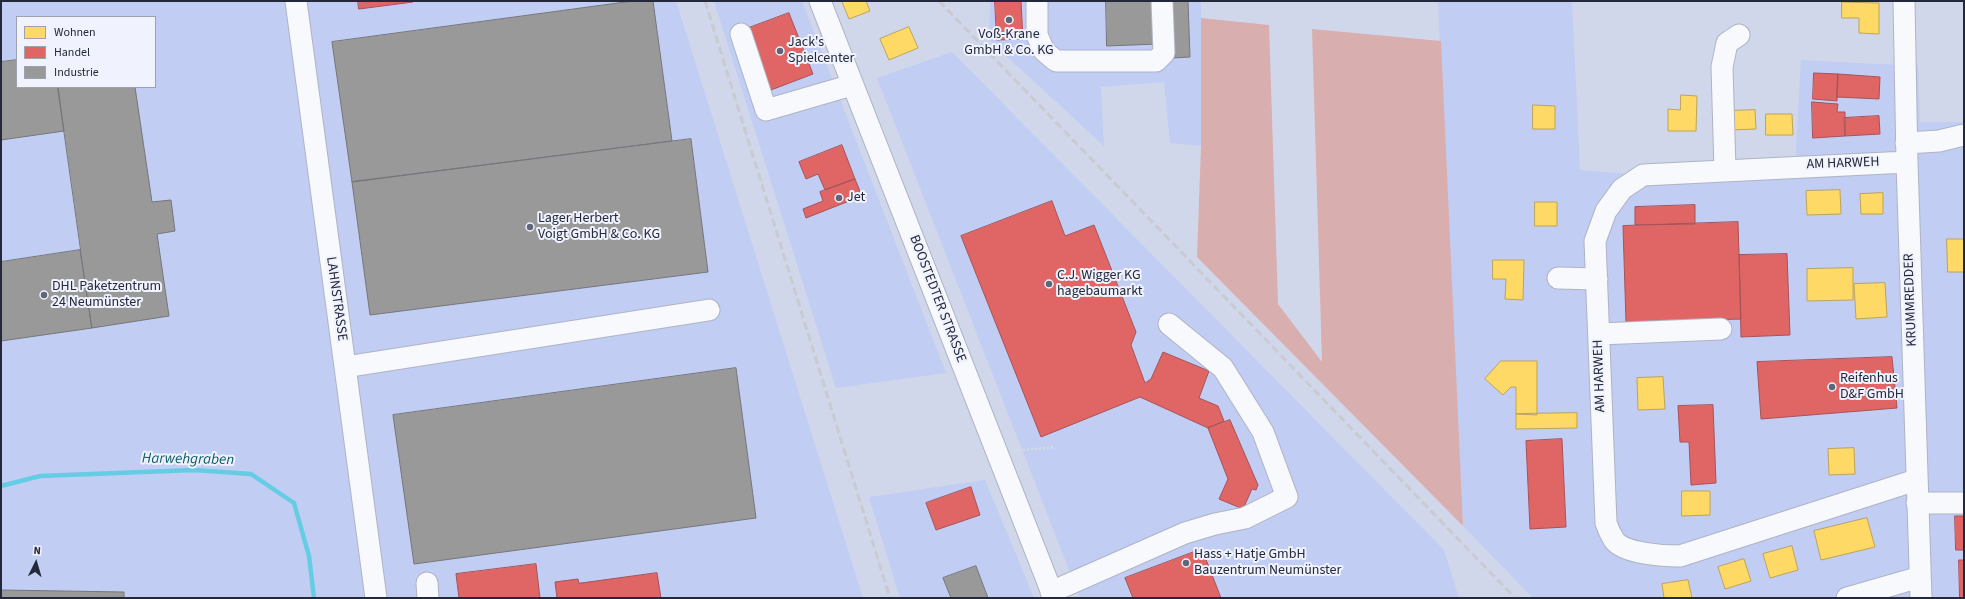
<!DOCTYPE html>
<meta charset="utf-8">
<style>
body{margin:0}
#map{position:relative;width:1965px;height:599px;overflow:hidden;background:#d0d7eb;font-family:"Source Sans 3",sans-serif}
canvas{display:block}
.frame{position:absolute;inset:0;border:2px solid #23283a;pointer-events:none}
.legend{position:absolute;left:16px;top:16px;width:140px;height:72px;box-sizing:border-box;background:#f0f3fd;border:1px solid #9ea2af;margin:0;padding:5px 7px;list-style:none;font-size:12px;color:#23283a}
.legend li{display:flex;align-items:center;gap:8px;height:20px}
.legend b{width:20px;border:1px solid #9ea2af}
.north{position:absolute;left:16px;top:543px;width:40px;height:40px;-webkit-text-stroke:3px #f0f3fd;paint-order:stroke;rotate:5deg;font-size:11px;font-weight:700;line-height:16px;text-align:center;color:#23283a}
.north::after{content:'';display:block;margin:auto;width:14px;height:18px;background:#23283a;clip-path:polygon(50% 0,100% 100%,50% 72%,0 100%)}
</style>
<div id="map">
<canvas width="1965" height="599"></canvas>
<div class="frame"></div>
<ul class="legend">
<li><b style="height:11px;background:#ffd966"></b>Wohnen</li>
<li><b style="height:11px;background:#e06666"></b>Handel</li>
<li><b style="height:11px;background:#999"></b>Industrie</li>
</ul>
<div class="north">N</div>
</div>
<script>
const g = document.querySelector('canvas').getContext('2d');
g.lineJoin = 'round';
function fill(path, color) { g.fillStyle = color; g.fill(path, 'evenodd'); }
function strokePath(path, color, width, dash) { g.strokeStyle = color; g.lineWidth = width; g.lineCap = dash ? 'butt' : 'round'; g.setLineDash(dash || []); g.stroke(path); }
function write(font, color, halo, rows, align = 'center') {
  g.font = font + ' "Source Sans 3",sans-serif'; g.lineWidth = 4; g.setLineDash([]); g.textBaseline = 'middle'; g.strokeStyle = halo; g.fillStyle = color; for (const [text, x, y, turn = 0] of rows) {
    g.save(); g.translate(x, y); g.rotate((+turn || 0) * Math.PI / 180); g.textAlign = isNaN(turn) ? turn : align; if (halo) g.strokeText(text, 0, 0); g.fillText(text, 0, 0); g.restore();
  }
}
const built = new Path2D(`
 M1 1H676L863 598H1ZM17 17H155V87H17Z
 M714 1H802L946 373 836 388Z
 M990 1H1201V146L1170 143 1164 82 1101 87 1104 146 989 40Z
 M1438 1H1572L1580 170 1643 175 1795 166 1801 60 1918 66 1920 122H1964V598H1533L1463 526Z
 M952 52 1444 550 1459 598H1080L877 78Z
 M985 480 1034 598H900L869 497Z`);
const green = new Path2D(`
 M1201 18 1269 25 1278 304 1322 362 1312 29 1441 41 1463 526 1197 257 1201 146Z`);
const homes = new Path2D(`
 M846 1H866L870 11 849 19 842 2Z
 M1842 2 1879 3V34L1859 33V18H1842Z
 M909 27 918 48 889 60 880 39Z
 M1681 95 1697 96 1696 131H1668V109L1680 110Z
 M1533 105 1555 106V129H1533Z
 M1755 110 1756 129 1730 130 1729 111Z
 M1766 114H1792L1793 135H1766Z
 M1840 190 1841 214 1807 215 1806 191Z
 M1883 193V214H1861L1860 194Z
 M1535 202H1557V226H1535Z
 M1947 239H1964V272H1948Z
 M1493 260H1524L1523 300 1505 299 1506 279H1493Z
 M1853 268V300L1807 301V269Z
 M1885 283 1887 317 1856 319 1854 284Z
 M1501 361H1537V415L1516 414V387H1511L1503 395 1485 379Z
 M1663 377 1665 409 1638 410 1637 378Z
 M1577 413V428L1516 429V414Z
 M1854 448 1855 474 1829 475 1828 449Z
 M1682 491H1710V515L1682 516Z
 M1867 518 1875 547 1821 560 1814 531Z
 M1792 546 1798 570 1770 578 1763 554Z
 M1744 559 1751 581 1725 589 1718 567Z
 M1688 580 1692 598H1664L1662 584Z`);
const shops = new Path2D(`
 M358 1H413V2L359 9Z
 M995 1H1021L1023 39 997 40Z
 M789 13 813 74 771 90 746 29Z
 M1814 73 1838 74 1837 101 1813 99Z
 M1838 74 1880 77 1879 99 1837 97Z
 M1812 102 1838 104 1837 112H1845V136L1813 138Z
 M1879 116 1880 134 1845 136 1844 118Z
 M842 145 855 179 825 190 818 174 806 179 799 162Z
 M855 179 862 196 806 218 803 209 823 201 820 192Z
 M1052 201 1065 236 1094 225 1136 332 1131 345 1145 383 1151 379 1163 352 1209 371 1199 398 1218 406 1224 421 1208 428 1140 397 1041 437 961 236Z
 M1695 205V224L1635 225V207Z
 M1738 222 1741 319 1626 322 1623 226Z
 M1787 254 1790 335 1741 337 1739 255Z
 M1892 357 1897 408 1761 419 1757 362Z
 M1713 405 1716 483 1691 485 1689 442H1680L1678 406Z
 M1230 420 1258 485 1256 490 1252 489 1243 509 1219 499 1228 479 1208 428Z
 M1562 439 1566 527 1530 529 1526 441Z
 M971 487 980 515 936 530 926 503Z
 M1955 516H1964V550H1956Z
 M1202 549 1221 598H1133L1125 578Z
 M1959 560H1964V598H1960Z
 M536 564 540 598H459L456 574Z
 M657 573 661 598H557L555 582 578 579 579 583Z`);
const industry = new Path2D(`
 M633 1H653L672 141 352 182 332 42Z
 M1106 1H1156L1158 44 1107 46Z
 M1170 1H1188L1190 57 1173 58Z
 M17 60V87H58L64 131 1 140V62Z
 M58 87H135L152 202 171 200 175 231 157 234 169 316 92 328Z
 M691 139 708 272 370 315 352 182Z
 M80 250 92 328 1 341V262Z
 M736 368 756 518 414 564 393 415Z
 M976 566 988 598H951L943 578Z
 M1 590 124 592V598H1Z`);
const stream = new Path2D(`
 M1 486 40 476 194 470 251 474 294 503 309 556 314 598`);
const path = new Path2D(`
 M1015 451 1055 447`);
const minor = new Path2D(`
 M296 1 376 598
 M820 1 1054 598
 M1037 1V35L1044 51 1056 61H1156L1164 53 1162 1
 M1904 1 1907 162 1921 598
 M741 34 766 110 852 85
 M1906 143 1939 141 1964 135
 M1907 162 1643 175 1622 189 1606 211 1595 241 1606 523C1608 529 1611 535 1614 540 1624 554 1665 556 1680 556L1916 480
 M1725 170 1722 67 1727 43 1739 35
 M1558 278 1597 279
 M1599 334 1721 329
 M345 367 709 310
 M1917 503H1964
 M427 583 428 598
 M1051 592 1185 533 1215 524 1245 518 1287 497 1263 432 1223 368 1169 324
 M1847 598 1920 577`);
const rail = new Path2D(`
 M705 1 890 598
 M939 1 1515 598`);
const markers = [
 [1009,20,4,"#606578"],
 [780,51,4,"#606578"],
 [839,198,4,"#606578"],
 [530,227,4,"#606578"],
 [1049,284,4,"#606578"],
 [44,295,4,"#606578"],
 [1832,387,4,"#606578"],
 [1186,563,4,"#606578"]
];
const poiNames = [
 ["Voß-Krane",1009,35,"center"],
 ["GmbH & Co. KG",1009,51,"center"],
 ["Jack's",788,43],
 ["Spielcenter",788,59],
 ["Jet",847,198],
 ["Lager Herbert",538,219],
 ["Voigt GmbH & Co. KG",538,235],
 ["C.J. Wigger KG",1057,276],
 ["hagebaumarkt",1057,292],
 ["DHL Paketzentrum",52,287],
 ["24 Neumünster",52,303],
 ["Reifenhus",1840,379],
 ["D&F GmbH",1840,395],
 ["Hass + Hatje GmbH",1194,555],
 ["Bauzentrum Neumünster",1194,571]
];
const streetNames = [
 ["AM HARWEH",1843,164,-2],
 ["LAHNSTRASSE",336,299,82],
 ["BOOSTEDTER STRASSE",937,299,69],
 ["KRUMMREDDER",1911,300,-92],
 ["AM HARWEH",1600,376,-92]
];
const waterNames = [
 ["Harwehgraben",188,460,1]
];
fill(built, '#c1cdf3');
fill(green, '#d9aeae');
fill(homes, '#ffd966');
strokePath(homes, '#bda459', 1);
fill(shops, '#e06666');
strokePath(shops, '#a75359', 1);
fill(industry, '#999');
strokePath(industry, '#76777c', 1);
strokePath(stream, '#64cce3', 4.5);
strokePath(minor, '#aeb4c5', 23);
strokePath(path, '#d7dae0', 2.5, [2, 2]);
strokePath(minor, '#f8f9fc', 21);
strokePath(rail, '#c9cbd1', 3, [8, 4]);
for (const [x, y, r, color] of markers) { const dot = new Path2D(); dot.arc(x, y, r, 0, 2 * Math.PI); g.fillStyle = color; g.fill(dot); strokePath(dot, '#f0f3fd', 1.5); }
write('14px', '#23283a', '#f0f3fd', poiNames, 'left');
write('14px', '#23283a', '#f0f3fd', streetNames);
write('italic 15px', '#0a5c68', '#f0f3fd', waterNames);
</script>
